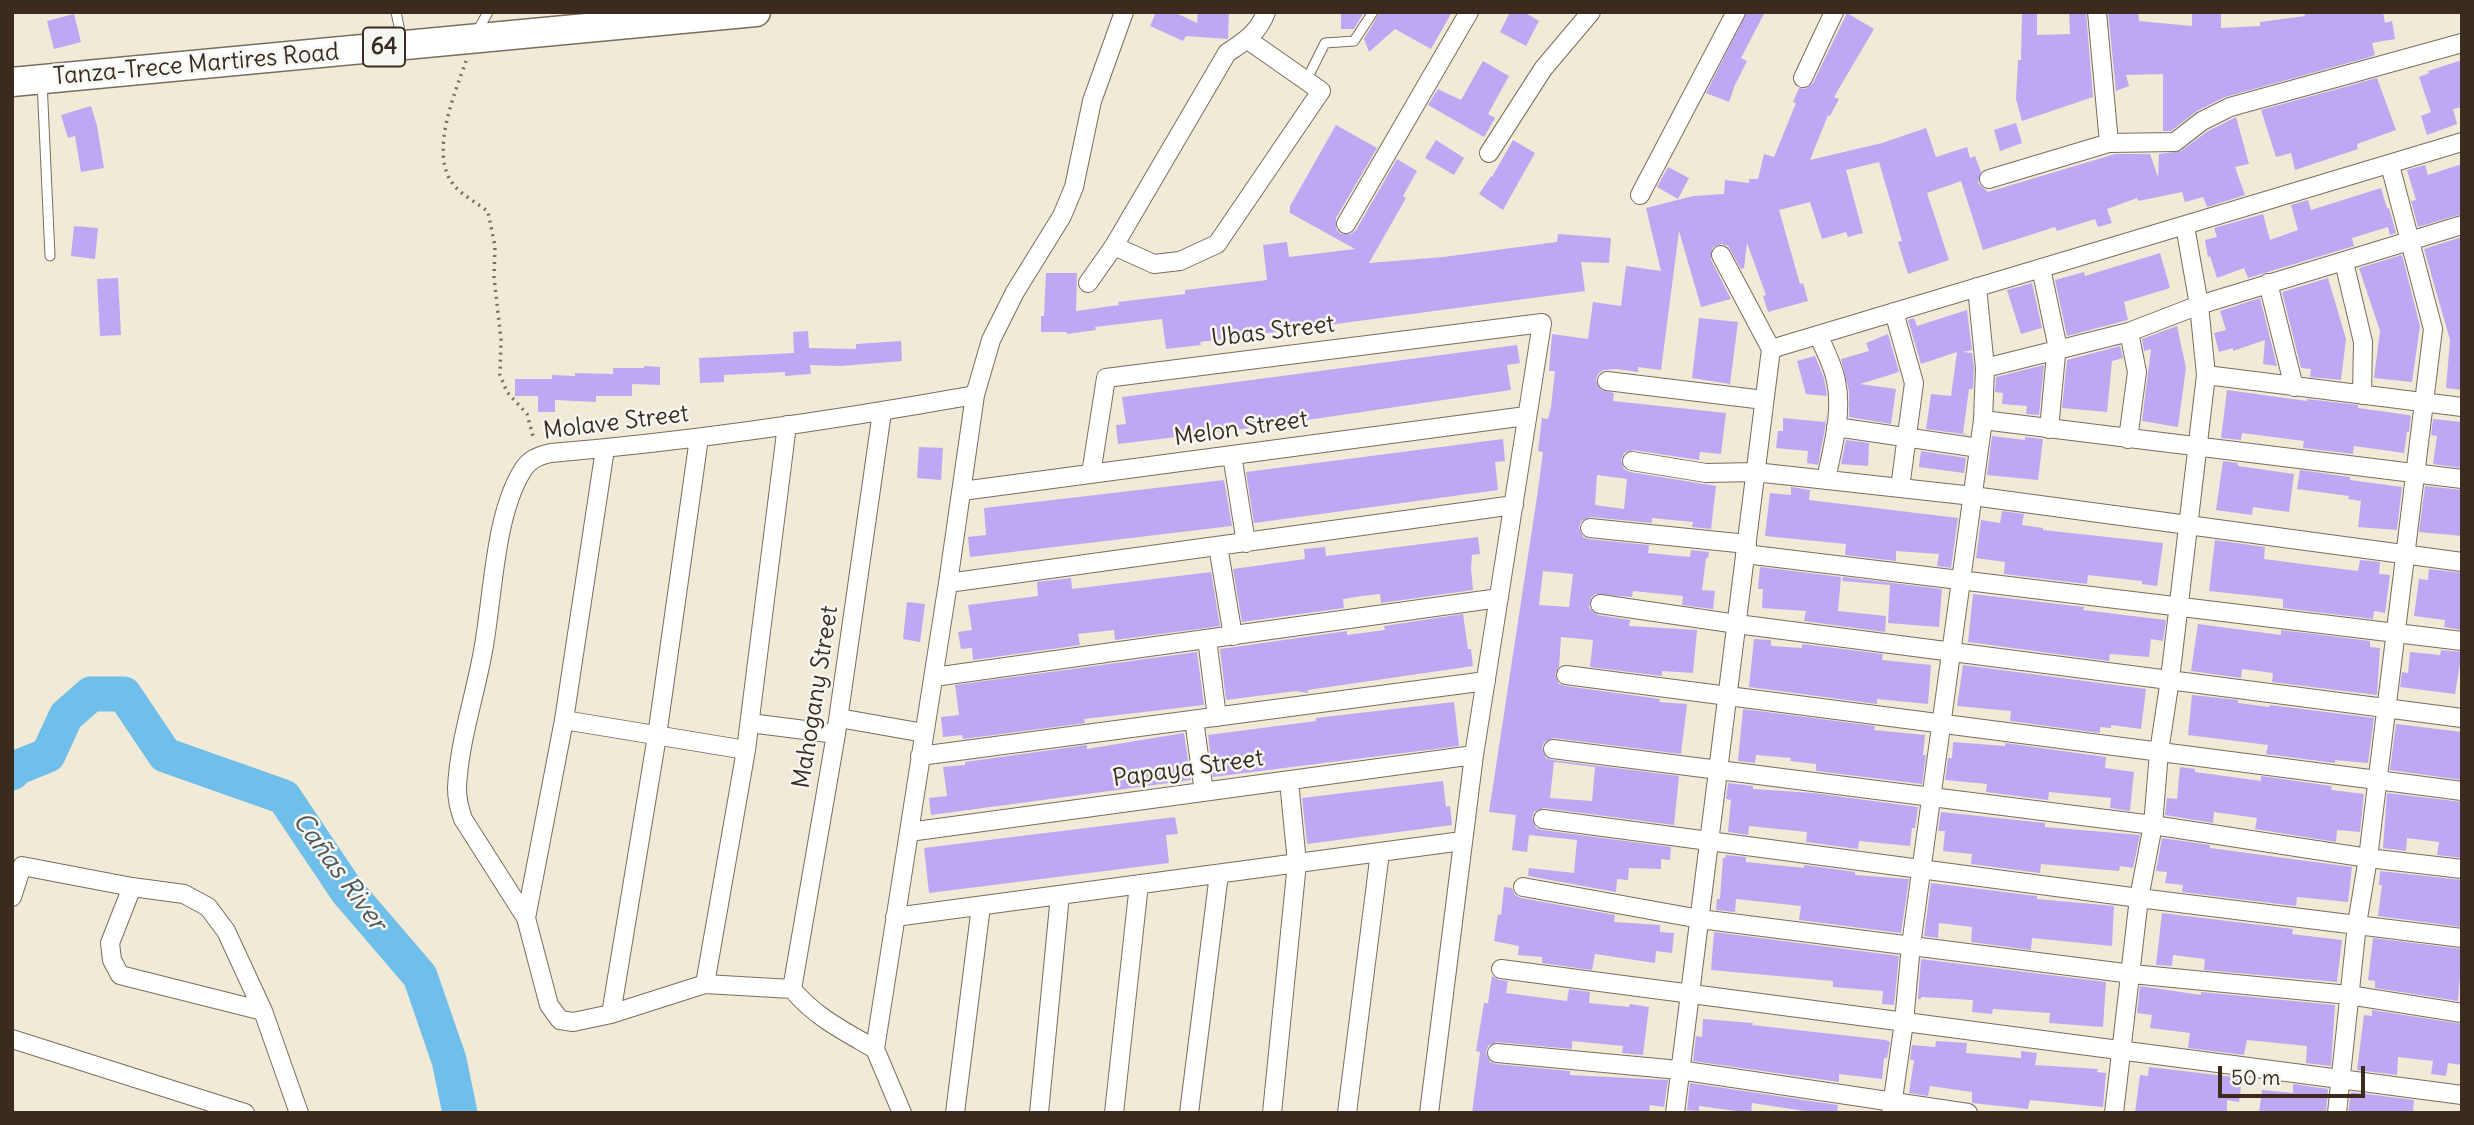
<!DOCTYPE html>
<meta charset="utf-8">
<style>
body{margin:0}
#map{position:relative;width:2474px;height:1125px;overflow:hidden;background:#f0ead6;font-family:Delius,sans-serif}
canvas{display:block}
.frame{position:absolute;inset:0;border:14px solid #3b2a1e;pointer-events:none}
.scale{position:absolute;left:2218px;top:1066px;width:147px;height:32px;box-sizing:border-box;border:4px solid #3b2a1e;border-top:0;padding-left:9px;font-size:21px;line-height:24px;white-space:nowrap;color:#3b2a1e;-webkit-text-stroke:5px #f6f6f2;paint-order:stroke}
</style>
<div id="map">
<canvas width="2474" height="1125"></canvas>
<div class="frame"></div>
<div class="scale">50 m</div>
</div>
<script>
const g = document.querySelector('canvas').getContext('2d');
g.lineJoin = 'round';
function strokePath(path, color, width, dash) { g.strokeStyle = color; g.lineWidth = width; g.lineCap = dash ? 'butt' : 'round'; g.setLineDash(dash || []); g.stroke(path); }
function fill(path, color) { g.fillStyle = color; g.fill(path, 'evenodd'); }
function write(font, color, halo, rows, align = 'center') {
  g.font = font + ' Delius,sans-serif'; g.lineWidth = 5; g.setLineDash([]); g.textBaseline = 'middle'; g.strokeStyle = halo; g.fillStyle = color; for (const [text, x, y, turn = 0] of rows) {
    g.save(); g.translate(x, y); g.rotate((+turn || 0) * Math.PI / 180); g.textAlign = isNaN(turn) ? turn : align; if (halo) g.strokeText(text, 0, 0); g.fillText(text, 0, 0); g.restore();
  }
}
const river = new Path2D(`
 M12 773 16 768 48 755 66 716 91 694H124L165 755 284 797 347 891 420 976 449 1060 460 1113`);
const building = new Path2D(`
 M1156 12H1174L1197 23 1198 12H1229L1228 39 1186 36 1183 41 1150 26Z
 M1341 12H1364L1354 29H1341Z
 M1380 12H1452L1431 49 1395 29 1369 52 1364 39Z
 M1510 12H1524L1539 21 1526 46 1500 32Z
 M1747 12H1765L1741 58 1747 61 1735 85 1729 102 1706 93Z
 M2022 12H2037V35L2070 34 2069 12H2086L2093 97 2022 121 2016 99 2018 60H2021Z
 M2108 12H2138L2139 21 2192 26V12H2221V28L2260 26V22L2305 16 2304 12H2383L2385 23 2392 21 2395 39 2372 43 2375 55 2370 57 2225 97 2197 111 2171 131H2163V74L2126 75 2129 86 2116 91Z
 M1847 13 1874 29 1834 97 1839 99 1830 116 1828 115 1810 160 1882 143 1926 128 1936 157 1967 147 1970 158 1975 156 1981 172 1978 183 1988 192 2115 154H2150L2158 177 2159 154 2181 151 2208 131 2234 118 2245 115 2236 117 2249 164 2235 167 2245 195 2207 207 2203 197 2185 202 2182 192 2138 201 2137 198 2107 209 2112 223 2098 227 2095 219 2057 231 2055 227 1983 250 1961 181 1927 193 1949 260 1908 274 1898 242 1902 241 1879 162 1846 170 1863 233 1848 237 1846 232 1822 239 1810 202 1779 210 1800 284 1803 283 1808 301 1768 312 1763 296 1766 295 1747 243 1744 268 1741 269 1728 246 1721 244 1712 248 1711 260 1731 299 1701 307 1679 231 1661 370 1638 367V372L1617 369 1603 370 1598 374 1596 380 1601 390 1614 393 1613 401 1726 413 1721 454 1700 452 1699 460 1633 450 1624 453 1621 460 1624 469 1630 472 1716 486 1711 529 1692 527 1693 522 1652 518V523L1591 517 1581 521 1579 528 1583 537 1588 539 1649 545 1648 553 1690 557 1691 550 1709 552 1708 558H1706L1702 590 1715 591 1713 609 1682 605 1683 596 1633 591 1632 597 1595 594 1591 598 1589 608 1598 615 1630 620 1629 626 1697 630 1693 673 1662 671V676L1590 667 1593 640 1561 637 1559 667 1555 674 1559 684 1565 686 1660 699 1659 702 1687 704 1681 754 1554 738 1544 742 1542 748 1546 758 1552 760 1679 776 1674 825 1544 808 1534 812 1532 818 1536 828 1542 830 1671 847 1670 860 1661 859V869L1629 868 1628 880 1617 879 1616 892 1528 876 1529 868 1574 873 1577 840 1529 835 1527 852 1512 850 1516 815 1489 812 1538 490 1543 452 1538 451 1542 418 1548 419 1551 407 1555 371H1549L1552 334 1588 339 1593 302 1621 306 1626 266 1661 271 1646 208 1693 196 1724 194 1725 180 1749 183V179H1758L1764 154 1774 157 1796 103 1793 102 1799 88 1805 89 1813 83ZM1597 475 1627 479 1624 509 1595 505ZM1543 571 1573 574 1569 607 1539 605ZM1554 762 1595 767 1592 801 1550 798Z
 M74 14 81 42 54 49 47 21Z
 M2462 60V107L2453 109 2457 124 2427 135 2421 116 2431 112 2419 77 2429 73 2428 71Z
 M1483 61 1509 76 1488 114 1495 118 1484 137 1428 105 1438 89 1461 100Z
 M2377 78 2396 130 2357 144 2358 149 2295 170 2291 153 2276 157 2261 110Z
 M91 106 97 126 104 168 81 172 75 136 68 138 61 115Z
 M2016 123 2022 143 2000 151 1994 130Z
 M1336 125 1377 148 1336 218V229L1341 234H1351L1356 230 1397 159 1417 171 1403 196 1406 198 1369 263 1443 257 1557 242 1558 234 1611 238 1609 263 1581 262 1585 291 1200 342 1201 345 1166 349 1162 319 1095 327 1096 330 1067 334V332H1041V316H1044L1046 273H1077L1076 311 1119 305 1118 302 1185 294V290L1267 280 1263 245 1287 242 1289 257 1355 249 1290 213V206Z
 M1436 140 1464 158 1454 175 1425 158Z
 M1513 140 1535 153 1503 210 1479 194 1491 176 1492 177Z
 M2462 164V214L2418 227 2411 201 2416 200 2407 170 2425 165 2428 175Z
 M1668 167 1689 178 1678 199 1657 187Z
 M2381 188 2387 208H2389L2396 233 2390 235 2388 227 2352 238 2354 246 2248 278 2244 268 2217 278 2210 256 2208 257 2205 240 2217 237 2214 228 2263 214 2270 240 2298 230 2291 205 2308 200 2311 210Z
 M74 226 98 228 95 259 71 256Z
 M2462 237V390L2446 388 2450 340 2424 249Z
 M2160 253 2170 288 2124 302 2128 320 2067 336 2055 280 2084 272 2085 276Z
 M2402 255 2420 326 2412 382 2374 378 2380 331 2359 268Z
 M118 278 121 335 100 336 97 279Z
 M2328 278 2346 339 2341 380 2310 377 2311 369 2301 368 2282 292Z
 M2032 283 2042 328 2021 334 2007 290Z
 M2260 298 2277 366 2263 364 2265 340 2233 351V348L2219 352 2214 333 2226 330 2220 311Z
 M1967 310 1972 350 1963 352 1972 353 1974 368 1973 389H1969L1963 433 1969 435 1926 429 1931 394 1951 396 1957 352 1921 364 1908 320 1914 318 1917 326Z
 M1699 318 1738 322 1730 384 1692 378Z
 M2177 326 2186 368 2178 427 2142 421 2151 349 2144 351 2142 339Z
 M808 331 809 348 856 349V344L901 341 902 361 841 366 810 365 811 374 785 376V372L724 375V382L700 383 699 358 794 353 793 332Z
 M1888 334 1899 372 1860 384 1896 389 1891 424 1849 417V391L1841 359 1869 351 1866 343Z
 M1517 345 1520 363 1507 365 1511 390 1260 427 1118 444 1116 425 1126 424 1122 397Z
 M2120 346 2123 358 2112 361 2107 412 2062 408 2067 360Z
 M1815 356 1824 378 1827 396 1806 394 1797 361Z
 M2044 365 2039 415 2026 414 2027 406 2002 404 2003 393 1995 392 1996 377Z
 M644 366 660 367V385L632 384V396H596V402L555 400V412H538V396H515V379H552V375L575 376V373L613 374V368H644Z
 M2227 390 2307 401V399L2358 405V408L2409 415 2411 416 2409 432H2407L2404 453 2354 446 2353 454 2303 448 2304 441 2242 433 2241 440 2221 438Z
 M1827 410 1825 429 1818 465 1807 463 1808 451 1776 448 1778 431H1783V418L1825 422Z
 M2433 419 2462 422V468L2433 464 2437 436 2431 435Z
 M1992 436 2025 440V437L2043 439 2038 480 1987 475Z
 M1503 439 1505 461 1495 462 1498 490 1254 523 1246 472Z
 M1846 440 1869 443 1868 466 1841 464Z
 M919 447 943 448 941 480 917 478Z
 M1921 451 1966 458 1964 473 1919 467Z
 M2223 461 2238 463V466L2294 474 2289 512 2253 507 2252 515 2216 510Z
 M2300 470 2350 477V480L2402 487 2397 530 2358 527 2361 501 2348 499 2349 496 2297 489Z
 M1224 480 1232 526 970 557 968 537 986 535 984 508Z
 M2425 486 2462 490V536L2419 532Z
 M1791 487 1810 490 1809 500 1958 518 1951 568 1937 566 1939 554 1896 551V561L1845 555 1846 544 1765 536 1770 493 1791 495Z
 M2002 511 2024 514 2022 525 2043 528V530L2163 543 2157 586 2142 584V581L2088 575 2087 584 2004 574 2005 562 1976 558 1981 520 2000 523Z
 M1478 537 1480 554 1472 555 1471 568 1473 590 1381 603 1380 594 1362 596 1343 599 1344 608 1242 622 1233 569 1305 559 1304 549 1325 547 1326 556Z
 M2215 540 2265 547 2264 559 2310 565 2358 571 2360 560 2380 562 2379 574 2390 575 2385 613 2374 611 2373 619 2283 608V599L2209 591Z
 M1760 567 1841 577 1838 611 1886 616 1885 632 1804 621 1806 611 1762 608 1763 589H1758Z
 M2429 569 2462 573V630L2444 627 2445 620 2414 616 2419 579 2428 580Z
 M1211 572 1220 626 1115 640 1114 630 1078 634 1080 645 973 660 972 648 961 649 958 632 972 630 968 605 1038 596 1037 582 1071 578 1072 589Z
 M1843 577 1942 589 1939 627 1888 623 1890 585 1842 581Z
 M1973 594 2084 607 2083 610 2166 620 2163 641 2151 639 2149 657 2110 654 2109 661 1968 642Z
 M907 602 925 604 920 642 903 639Z
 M1463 614 1468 649H1471L1473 666 1308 690V693L1296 691 1226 700 1220 649 1347 631V635L1385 630 1384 626Z
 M2198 624 2281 635V630L2370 641V647L2380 648 2377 695 2272 682 2273 673 2242 669 2241 678 2191 671Z
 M1754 639 1771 640V646L1802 648V644L1883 654 1882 660 1931 665 1928 704 1877 699V704L1749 687Z
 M2441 650 2462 652 2455 694 2400 687 2402 672 2408 673 2410 652 2440 655Z
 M1197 652 1204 705 1084 719 1085 723 963 739 962 735 943 737 941 717 959 715 955 685Z
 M1963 665 2146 689 2141 729 2111 725V728L2100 727V733L2010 721 2011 711 1957 706Z
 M2192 695 2238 700V703L2269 707 2270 705 2374 718 2368 763 2335 760V763L2266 754 2268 745 2188 735Z
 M1454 702 1459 746 1213 777 1208 735 1316 721V718Z
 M1743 709 1875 726 1874 730 1925 735 1923 755H1926L1922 784 1816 771V764L1790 761 1791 758 1756 755 1755 763 1738 761Z
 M2396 724 2462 732V780L2390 770Z
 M1184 733 1191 780 931 815 929 798 947 796 943 767 965 765V762L1087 745V749Z
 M1953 742 2005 746V743L2106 757 2105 768 2134 772 2130 811 2110 808 2111 798 2049 792 2048 800 1986 792 1987 784 1945 780 1948 758H1952Z
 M2180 767 2195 769V772L2261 781V776L2332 786 2331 790 2364 794 2360 832 2337 830 2336 842 2255 829 2257 818 2214 812 2213 823 2165 815 2167 798 2177 799Z
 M1443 781 1446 807 1450 806 1452 825 1307 844 1302 798Z
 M1728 783 1753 786V789L1813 793 1918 807 1915 828H1912L1910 846 1859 841 1858 849 1806 842 1807 832 1749 826 1748 835 1728 832 1731 800 1726 799Z
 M2387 793 2462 802V858L2437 855 2439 842 2407 838 2406 851 2383 848Z
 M1941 812 2045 823V827L2140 835 2133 868 2120 866 2119 871 2041 864 2040 873 1971 864 1972 854 1943 851 1945 831H1938Z
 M1175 817 1178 834 1166 835 1169 863 929 893 924 848Z
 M2162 838 2210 845V848L2352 867 2348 902 2297 897 2296 906 2182 892 2183 885 2165 883 2167 872 2156 871Z
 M1726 855 1746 857V862L1804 868V865L1855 872V875L1909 879 1901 933 1799 920 1801 906 1736 899 1735 912 1716 910 1717 899H1720L1723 858H1725Z
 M2380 871 2462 880V927L2378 916 2382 885H2379Z
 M1931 883 2037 896V899L2114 906 2112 946 2032 938 2031 950 1971 942 1972 927 1939 923 1938 938 1924 936Z
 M1504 887 1512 888 1515 895 1521 898 1615 915 1614 922 1660 925V932L1674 933 1672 953 1656 951 1655 963 1595 954 1592 970 1542 963V957L1518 955 1519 946 1494 941 1498 914 1501 915Z
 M2162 913 2293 929 2292 934 2342 940 2337 982 2204 970 2205 959 2173 955 2172 966 2156 965Z
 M1714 932 1899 956 1894 1005 1882 1004 1883 991 1833 987V981L1711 970Z
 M2373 938 2462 949 2458 1001 2375 988V981L2368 980Z
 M1921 959 2106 982 2103 1027 2049 1023 2050 1013 1993 1009 1992 1014 1972 1012 1973 1000 1921 997V999H1918Z
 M1492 976 1499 980 1508 981 1506 993 1567 1001 1569 989 1590 992 1589 1003 1629 1007 1630 1004 1649 1007 1643 1055 1622 1053 1623 1046 1572 1041V1049L1497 1042 1488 1046 1486 1053 1490 1062 1496 1064 1570 1071V1075L1668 1080 1664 1107 1650 1105 1649 1112 1634 1113H1472L1480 1052 1476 1051 1484 1003H1488Z
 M2140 986 2201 995V992L2335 1005 2331 1066 2306 1063 2307 1046 2247 1040 2244 1055 2188 1048 2190 1033 2150 1028 2152 1015 2137 1013Z
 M2372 1010 2462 1024V1065L2448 1063 2446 1076 2431 1074 2433 1061 2398 1057 2397 1075 2357 1070 2364 1015 2372 1016Z
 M1703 1019 1753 1023 1752 1025 1886 1040 1890 1042 1887 1058H1884L1882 1079 1839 1074V1082L1693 1061 1696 1036 1702 1037Z
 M1936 1041 1967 1043 1966 1053 2021 1058V1051L2037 1053 2035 1065 2098 1069 2097 1072 2106 1073 2103 1107 2030 1100 2028 1109 1972 1103V1092L1930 1086 1928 1096 1909 1093 1914 1060H1910L1912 1045 1935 1047Z
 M2149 1067 2242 1078 2239 1102 2227 1100V1113H2135L2140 1075 2148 1076Z
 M1690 1083 1838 1105 1837 1113H1817L1752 1103 1751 1113 1699 1106V1111L1687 1110Z
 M2293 1084 2328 1089 2326 1113H2259L2262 1090 2293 1093Z
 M2351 1092 2414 1100 2413 1113H2348Z`);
const path = new Path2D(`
 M466 61C455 93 429 153 453 184 461 195 478 203 488 212L495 246 494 277 501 340 500 375 507 392 527 414 534 440`);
const lane = new Path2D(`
 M396 12 402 41
 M477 32 488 12
 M42 81 50 256
 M1306 81 1325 43 1354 41 1373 12`);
const street = new Path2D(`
 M2097 12 2109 143
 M1803 78 1834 12
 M1489 153 1543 69 1591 12
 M1989 179 2109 143 2175 142 2202 121 2230 107 2462 43
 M1640 195 1736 12
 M1346 224 1469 12
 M1114 246 1154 264 1180 261 1217 244 1321 91 1248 40
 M2344 262 2363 342 2362 395
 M2041 268 2057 344 2049 429
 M1088 283 1114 246 1227 53C1244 42 1259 32 1266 12
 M2268 283 2294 387
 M1894 312 1914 383 1900 488
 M1818 335C1825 350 1833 365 1836 381 1843 413 1832 449 1826 480
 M1771 349 2462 142
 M1985 368 2129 332 2199 305 2462 225
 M2206 375 2462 407
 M1607 381 1764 400
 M1983 420 2462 479
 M1836 427 1979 448
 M2128 439 2137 372 2129 332
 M1232 455 1246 543
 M1632 461 1706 473 1755 472 1973 496 2462 562
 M1091 474 1106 378 1542 323 1474 755 1429 1113
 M962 491 1526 416
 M1590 528 1747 544
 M1218 546 1233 636
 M1745 554 2462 641
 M948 583 1514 505
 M1600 604 1737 624 2462 718
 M1207 639 1217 717
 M1566 675 2462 791
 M934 677 1499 598
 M839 718 924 733
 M564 720 746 750
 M1194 720 1204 792
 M750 723 836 734
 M1553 749 2153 825 2368 858 2462 869
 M920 756 1486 681
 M1543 819 2139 898 2462 938
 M909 832 1474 755
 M132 887 110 943 112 960 120 975 263 1011
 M1523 887 1700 919 2132 974 2349 995 2462 1013
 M12 897 22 866 132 887 184 894 208 907 226 931 263 1011 299 1113
 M895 917 1462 841
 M526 918 564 720 605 449
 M1501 969 2462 1095
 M705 984 746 750 787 425
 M792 989 836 734 882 412
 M611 1014 657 736 699 438
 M12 1039 245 1113
 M875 1049C844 1031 815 1017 792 989L705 984 611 1014 573 1022 560 1020 549 1005 526 918 463 819C459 808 457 800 457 788 459 742 475 696 483 651 493 598 494 519 521 473 528 460 537 456 551 453 693 441 835 420 975 395
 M1497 1053 1679 1070 1968 1113
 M902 1113 875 1049 948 583 975 395 991 340 1015 292 1062 216 1074 187 1092 101 1124 12
 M955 1113 981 906
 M1039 1113 1060 895
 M1114 1113 1139 884
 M1189 1113 1219 874
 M1272 1113 1297 863 1289 781
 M1347 1113 1380 852
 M1675 1113 1771 349 1721 255
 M1891 1113 1904 1022 1911 945 1983 420 1985 368 1977 287
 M2114 1113 2139 898 2153 825 2159 752 2170 679 2206 375 2199 305 2185 226
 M2337 1113 2357 924 2368 858 2433 329 2390 165`);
const primary = new Path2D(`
 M12 82 756 12`);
const shields = [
 [384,47,42]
];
const shieldNames = [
 ["64",384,47]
];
const streetNames = [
 ["Tanza-Trece Martires Road",196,65,-5],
 ["Ubas Street",1273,332,-7],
 ["Molave Street",616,423,-7],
 ["Melon Street",1241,429,-8],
 ["Mahogany Street",816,697,-81],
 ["Papaya Street",1188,769,-8]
];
const waterNames = [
 ["Cañas River",339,872,54]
];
strokePath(river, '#6fbfea', 35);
fill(building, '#bfa8f3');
strokePath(lane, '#7a6d5e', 11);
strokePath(street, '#7a6d5e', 20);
strokePath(primary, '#7a6d5e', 31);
strokePath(path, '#7a6d5e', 3.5, [2, 5]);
strokePath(lane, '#fff', 9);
strokePath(street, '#fff', 18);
strokePath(primary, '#fff', 28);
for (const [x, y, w] of shields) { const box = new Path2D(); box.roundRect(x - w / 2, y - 19.5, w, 39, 5); g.fillStyle = '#f6f6f2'; g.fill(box); strokePath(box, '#3b2a1e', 2); }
write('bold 23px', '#3b2a1e', null, shieldNames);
write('24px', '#3b2a1e', '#f6f6f2', streetNames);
write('italic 26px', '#4b575b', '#f6f6f2', waterNames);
</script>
